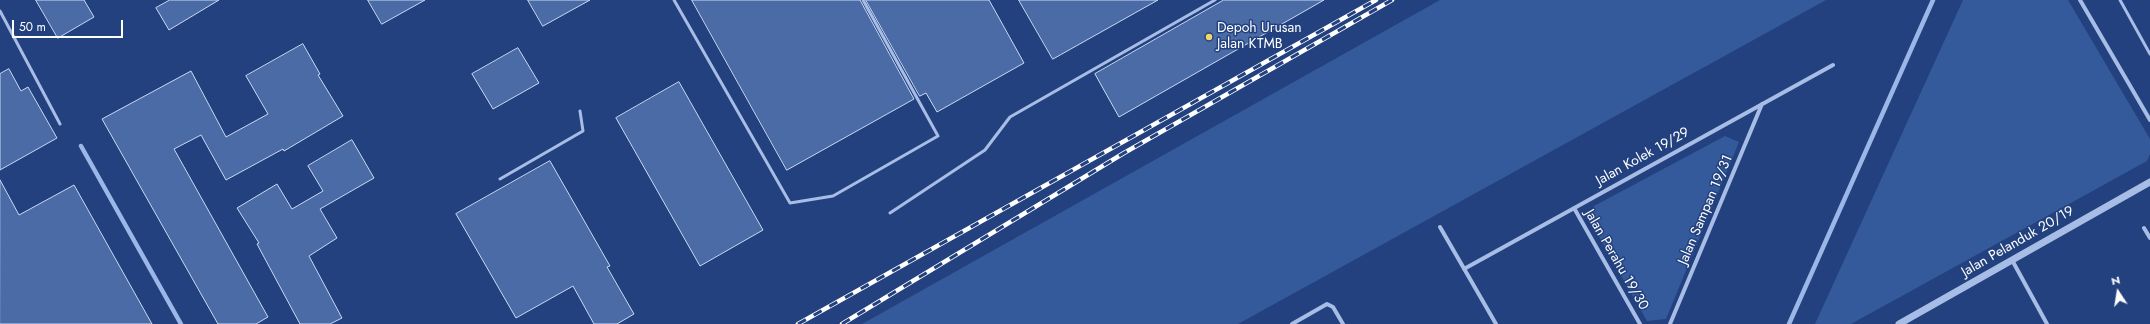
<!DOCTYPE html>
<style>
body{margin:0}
#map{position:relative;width:2150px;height:324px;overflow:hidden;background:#22417e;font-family:Jost,sans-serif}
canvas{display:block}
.north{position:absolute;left:2098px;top:272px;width:40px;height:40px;-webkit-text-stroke:3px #22417e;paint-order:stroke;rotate:348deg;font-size:11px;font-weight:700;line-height:16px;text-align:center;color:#fff}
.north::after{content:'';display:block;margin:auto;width:14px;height:18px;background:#fff;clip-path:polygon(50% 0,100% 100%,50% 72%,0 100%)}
.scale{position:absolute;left:12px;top:20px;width:111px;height:18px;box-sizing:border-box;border:2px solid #fff;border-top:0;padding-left:5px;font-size:12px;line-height:14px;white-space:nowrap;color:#fff;-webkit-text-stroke:3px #22417e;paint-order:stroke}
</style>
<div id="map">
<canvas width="2150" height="324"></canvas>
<div class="north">N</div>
<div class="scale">50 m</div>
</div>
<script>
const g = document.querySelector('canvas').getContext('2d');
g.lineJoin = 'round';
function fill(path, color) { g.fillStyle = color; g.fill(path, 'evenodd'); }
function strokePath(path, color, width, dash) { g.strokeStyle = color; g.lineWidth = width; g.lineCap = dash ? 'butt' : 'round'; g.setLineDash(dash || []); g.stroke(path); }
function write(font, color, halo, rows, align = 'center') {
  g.font = font + ' Jost,sans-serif'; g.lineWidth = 3; g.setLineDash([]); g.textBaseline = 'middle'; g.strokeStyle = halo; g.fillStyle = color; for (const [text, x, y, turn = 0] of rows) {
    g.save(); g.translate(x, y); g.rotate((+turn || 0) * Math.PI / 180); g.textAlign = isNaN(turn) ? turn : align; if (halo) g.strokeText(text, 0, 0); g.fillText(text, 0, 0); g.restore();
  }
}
const green = new Path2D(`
 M1440 0H1826L1238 324H862Z
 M1963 0H2068L2150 139V154L2147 161 1851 324H1815Z
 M1725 136 1739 142 1666 319 1647 321 1590 221 1594 206Z`);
const stream = new Path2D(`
 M81 146 181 324
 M1789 324 1933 0`);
const building = new Path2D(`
 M36 0H84L94 17 58 38Z
 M170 0H219L169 30 156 8Z
 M368 0H425L382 24Z
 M528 0H590L543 26Z
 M692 0H860L914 99 787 170Z
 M866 0H989L1024 63 937 112 926 93 920 96Z
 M1019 0H1158L1053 59Z
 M1224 0H1324L1119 117 1095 74Z
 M303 44 320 74 318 75 343 116 284 151 283 149 226 180 201 135 174 149 268 317 256 324H218L102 119 191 71 226 137 268 114 246 76Z
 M518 48 539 83 493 109 472 74Z
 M9 69 21 91 28 87 57 138 0 170V74Z
 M679 82 763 230 700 266 616 118Z
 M352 140 374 178 320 209 337 238 309 256 342 318 330 324H300L257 244 259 243 237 208 277 184 292 209 323 191 308 166Z
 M550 161 610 266 607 267 634 314 617 324H594L573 286 516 318 456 214Z
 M0 180 19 215 74 185 152 324H0Z`);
const service = new Path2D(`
 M674 0 790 203 833 196 938 136 863 0
 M2120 0 2150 54
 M0 11 60 124
 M500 179 583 131 580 111
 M890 213 985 150 1010 117 1215 0`);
const minor = new Path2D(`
 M2080 0 2150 120
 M1574 208 1640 324
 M1440 227 1496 324
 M2144 228 2150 238
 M2012 260 2047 324
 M1464 269 1833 65
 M1292 324 1327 304 1333 307 1343 324
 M1670 324 1762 104`);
const tertiary = new Path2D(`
 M1899 324 2150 182`);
const rail = new Path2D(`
 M798 324 1376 0
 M842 324 1124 153 1392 0`);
const markers = [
 [1209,37,4,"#f2d869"]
];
const poiNames = [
 ["Depoh Urusan",1217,29],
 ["Jalan KTMB",1217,45]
];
const streetNames = [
 ["Jalan Kolek 19/29",1643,157,-29],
 ["Jalan Sampan 19/31",1706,210,-67],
 ["Jalan Pelanduk 20/19",2018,242,-30],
 ["Jalan Perahu 19/30",1616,260,60]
];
fill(green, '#355a9c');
strokePath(stream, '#9bb7e7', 4.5);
fill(building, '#4b6ba7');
strokePath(building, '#cad9f5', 1);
strokePath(service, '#a7bde6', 3);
strokePath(minor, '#a7bde6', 4);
strokePath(tertiary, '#a7bde6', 7);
strokePath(rail, '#fff', 4.5);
strokePath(rail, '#22417e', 3, [9]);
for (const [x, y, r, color] of markers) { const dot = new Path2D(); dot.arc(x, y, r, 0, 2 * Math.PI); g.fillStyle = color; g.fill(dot); strokePath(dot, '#22417e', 1.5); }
write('14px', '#fff', '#22417e', poiNames, 'left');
write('14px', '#fff', '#22417e', streetNames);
</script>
